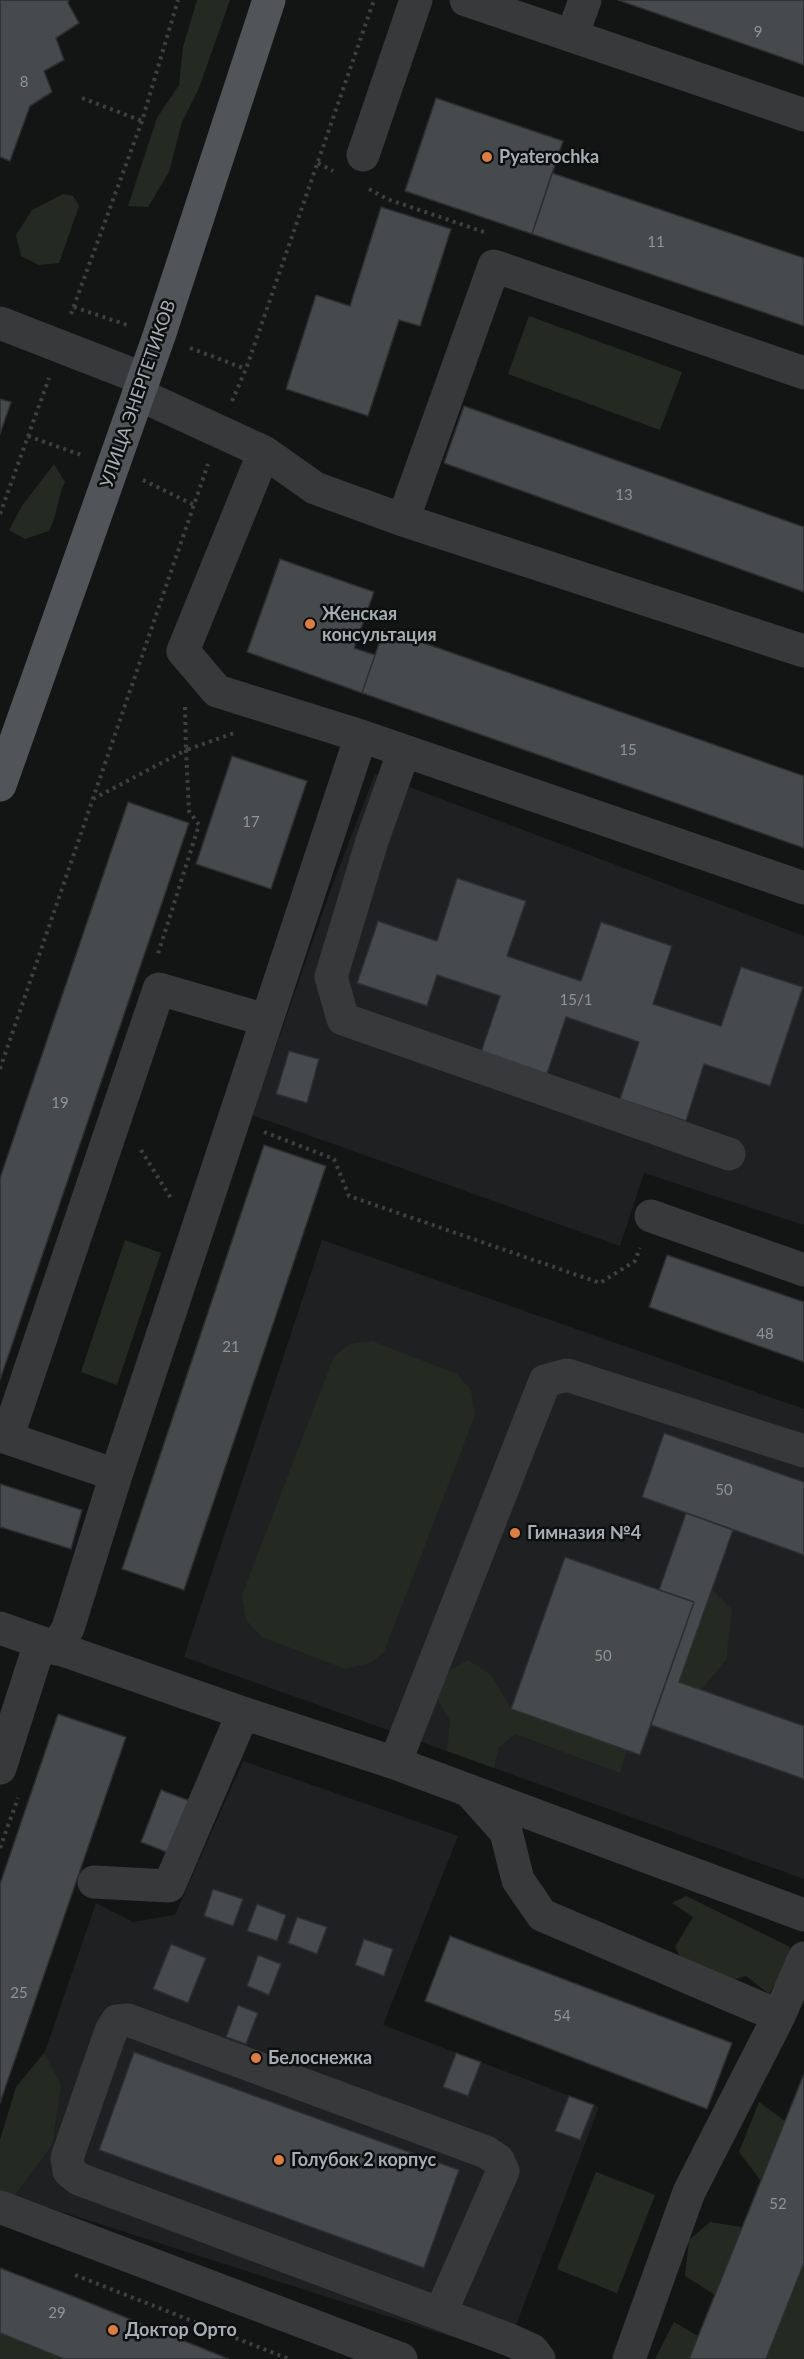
<!DOCTYPE html>
<meta charset="utf-8">
<style>
body{margin:0}
canvas{display:block;background:#131414}
</style>
<canvas width="804" height="2359"></canvas>
<script>
const g = document.querySelector('canvas').getContext('2d');
g.lineJoin = 'round';
function fill(path, color) { g.fillStyle = color; g.fill(path, 'evenodd'); }
function strokePath(path, color, width, dash) { g.strokeStyle = color; g.lineWidth = width; g.lineCap = dash ? 'butt' : 'round'; g.setLineDash(dash || []); g.stroke(path); }
function write(font, color, halo, rows, align = 'center') {
  g.font = font + ' Lato,sans-serif'; g.lineWidth = 5; g.setLineDash([]); g.textBaseline = 'middle'; g.strokeStyle = halo; g.fillStyle = color; for (const [text, x, y, turn = 0] of rows) {
    g.save(); g.translate(x, y); g.rotate((+turn || 0) * Math.PI / 180); g.textAlign = isNaN(turn) ? turn : align; if (halo) g.strokeText(text, 0, 0); g.fillText(text, 0, 0); g.restore();
  }
}
const built = new Path2D(`
 M375 774 804 936V1225L644 1173 620 1246 252 1115 331 889Z
 M322 1240 804 1409V1879L184 1657Z
 M243 1761 458 1836 383 2025 599 2107 505 2354 0 2192V2183L96 1903 133 1922 175 1915Z`);
const green = new Path2D(`
 M197 0H230L199 88 182 122 169 172 148 207 128 206 157 118 179 85 183 47Z
 M63 194 73 196 79 206 59 263 39 265 21 256 16 235 32 210Z
 M529 316 682 372 660 430 508 374Z
 M54 464 65 482C57 499 58 513 49 531L25 539 9 530 22 506Z
 M125 1240 161 1253 117 1385 81 1372Z
 M372 1341 457 1374 471 1390 475 1415 384 1652 370 1663 345 1669 262 1637 246 1620 242 1595 334 1356 350 1344Z
 M712 1589 732 1610 726 1660 701 1690 679 1682Z
 M468 1660 491 1675 511 1709 627 1750 620 1773 515 1734 499 1747 494 1768 447 1751 450 1721 437 1698 450 1670Z
 M686 1896 790 1947 783 1972 769 1994 746 1976 717 1984 688 1972 675 1947 693 1917 672 1903Z
 M44 2053 61 2085 52 2145 14 2196 0 2192V2140L16 2087Z
 M759 2102 785 2121 761 2181 739 2152Z
 M596 2172 655 2195 617 2293 557 2269Z
 M710 2222 742 2227 715 2295 685 2276 689 2240Z
 M804 2263V2359H766Z
 M674 2322 698 2336 689 2359H655Z
 M0 2333 64 2359H0Z`);
const building = new Path2D(`
 M0 0H69L68 3 79 23 56 38 64 60 44 71 52 92 30 106 10 161 0 157Z
 M618 0H804V65Z
 M436 98 563 141 532 234 405 191Z
 M552 173 804 258V326L532 234Z
 M381 207 451 229 420 326 399 320 368 416 286 389 316 295 350 306Z
 M0 399 11 402 0 434Z
 M464 406 804 527V592L444 463Z
 M280 559 374 592 354 648 375 655 362 693 247 652Z
 M384 629 804 776V848L362 693Z
 M232 756 307 781 271 889 196 864Z
 M128 802 189 823 0 1380V1178Z
 M457 878 526 901 507 956 581 981 601 922 672 946 653 1004 721 1026 741 967 803 987 770 1086 704 1064 686 1121 620 1099 639 1042 566 1017 546 1077 480 1055 500 996 437 975 427 1006 357 983 378 921 437 941Z
 M289 1051 319 1059 307 1103 276 1094Z
 M264 1145 326 1166 184 1590 122 1569Z
 M667 1255 804 1302V1362L649 1307Z
 M664 1433 804 1482V1555L642 1497Z
 M0 1484 82 1510 71 1549 0 1527Z
 M686 1513 733 1530 679 1682 804 1726V1779L651 1725 694 1602 659 1590Z
 M565 1557 694 1602 640 1755 511 1709Z
 M58 1714 126 1737 0 2103V1884Z
 M161 1790 190 1801 169 1853 141 1842Z
 M213 1889 243 1899 233 1926 204 1916Z
 M257 1904 286 1915 277 1941 247 1931Z
 M297 1917 327 1927 317 1954 288 1943Z
 M450 1936 732 2043 707 2109 425 2001Z
 M364 1939 393 1949 384 1976 355 1965Z
 M171 1944 206 1958 188 2003 153 1989Z
 M258 1955 281 1964 269 1995 247 1986Z
 M238 2005 258 2013 246 2044 226 2037Z
 M134 2052 459 2170 424 2268 99 2150Z
 M456 2053 481 2062 468 2096 443 2087Z
 M804 2074V2263L766 2359H689Z
 M569 2096 594 2105 580 2140 555 2131Z
 M0 2268 75 2297 229 2359H64L0 2333Z`);
const path = new Path2D(`
 M82 98 142 121
 M318 163 333 171
 M369 189 387 199 487 233
 M74 307 127 325
 M71 314 142 121 178 0
 M190 348 246 369
 M232 401 246 369 374 0
 M28 436 81 455
 M143 480 194 505
 M0 514 49 378
 M185 707 186 750 234 733
 M93 799 186 750 189 811 199 825 157 957
 M0 1069 208 464
 M264 1132 334 1159 349 1196 600 1283 635 1261 640 1248
 M141 1150 172 1200
 M0 1848 18 1798
 M75 2275 289 2359`);
const minor = new Path2D(`
 M466 0 804 115
 M572 36 585 0
 M363 155 416 0
 M0 323 144 379
 M138 394 264 452 315 488 403 520 804 651
 M264 452 183 651 217 691 361 736 804 888
 M403 520 494 266 804 373
 M404 751 372 841 331 977 343 1019 729 1154
 M651 1216 804 1270
 M116 1475 7 1438 159 989 266 1020
 M0 1628 243 1713 395 1763 804 1915
 M56 1649 68 1628 116 1475 361 736
 M395 1763 545 1381 567 1375 804 1451
 M0 1768 40 1643
 M473 1795 506 1832 518 1880 542 1915 779 2016
 M94 1882 169 1886 243 1713
 M0 2207 401 2359
 M440 2314 503 2171 498 2160 486 2152 128 2020 117 2021 111 2031 67 2158 69 2171 79 2179 510 2340 532 2350 539 2359
 M629 2359 689 2192 779 2016 804 1958`);
const major = new Path2D(`
 M0 785 159 336 269 0`);
const markers = [
 [487,157,6,"#dc7d43"],
 [310,624,6,"#dc7d43"],
 [515,1533,6,"#dc7d43"],
 [256,2058,6,"#dc7d43"],
 [279,2160,6,"#dc7d43"],
 [113,2330,6,"#dc7d43"]
];
const numberNames = [
 ["9",758,32],
 ["8",24,82],
 ["11",656,242],
 ["13",624,495],
 ["15",628,750],
 ["17",251,822],
 ["15/1",576,1000],
 ["19",60,1103],
 ["48",765,1334],
 ["21",231,1347],
 ["50",724,1490],
 ["50",603,1656],
 ["25",19,1993],
 ["54",562,2016],
 ["52",778,2204],
 ["29",57,2313]
];
const poiNames = [
 ["Pyaterochka",499,157],
 ["Женская",322,614],
 ["консультация",322,635],
 ["Гимназия №4",527,1533],
 ["Белоснежка",268,2058],
 ["Голубок 2 корпус",291,2160],
 ["Доктор Орто",125,2330]
];
const streetNames = [
 ["УЛИЦА ЭНЕРГЕТИКОВ",138,394,-71]
];
fill(built, '#1f2021');
fill(green, '#242922');
fill(building, '#474a4c');
strokePath(building, '#2d2e30', 1.5);
strokePath(path, '#3d4042', 4, [3, 4.5]);
strokePath(minor, '#37393b', 33);
strokePath(major, '#515458', 33);
for (const [x, y, r, color] of markers) { const dot = new Path2D(); dot.arc(x, y, r, 0, 2 * Math.PI); g.fillStyle = color; g.fill(dot); strokePath(dot, '#0e0f0f', 2); }
write('15px', '#8e9599', null, numberNames);
write('bold 18px', '#a6aeb3', '#0e0f0f', poiNames, 'left');
write('18px', '#a6aeb3', '#0e0f0f', streetNames);
</script>
